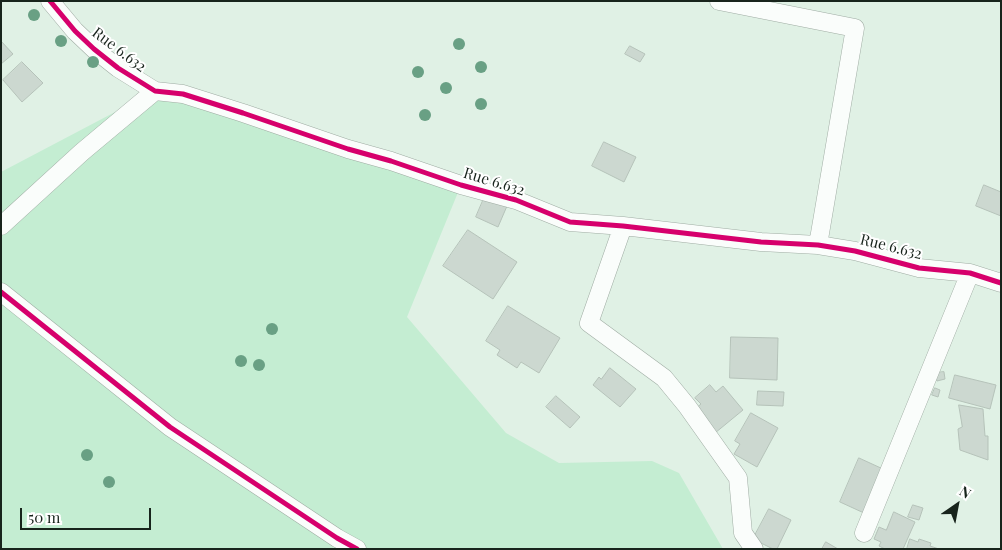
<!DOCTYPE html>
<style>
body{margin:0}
#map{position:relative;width:1002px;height:550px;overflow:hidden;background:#e0f1e5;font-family:"Playfair Display",serif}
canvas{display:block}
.frame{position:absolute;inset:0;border:2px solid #18241c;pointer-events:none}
.north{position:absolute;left:932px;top:480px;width:50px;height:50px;-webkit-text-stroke:4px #fff;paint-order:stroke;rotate:33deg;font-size:14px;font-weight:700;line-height:20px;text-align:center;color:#18241c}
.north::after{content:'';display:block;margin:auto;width:18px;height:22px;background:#18241c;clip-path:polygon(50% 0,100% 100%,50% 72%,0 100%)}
.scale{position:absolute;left:20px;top:508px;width:131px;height:22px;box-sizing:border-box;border:2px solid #18241c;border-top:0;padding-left:6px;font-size:15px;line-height:18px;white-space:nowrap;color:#18241c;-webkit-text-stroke:4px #fff;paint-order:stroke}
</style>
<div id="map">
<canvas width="1002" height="550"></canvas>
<div class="frame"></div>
<div class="north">N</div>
<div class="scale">50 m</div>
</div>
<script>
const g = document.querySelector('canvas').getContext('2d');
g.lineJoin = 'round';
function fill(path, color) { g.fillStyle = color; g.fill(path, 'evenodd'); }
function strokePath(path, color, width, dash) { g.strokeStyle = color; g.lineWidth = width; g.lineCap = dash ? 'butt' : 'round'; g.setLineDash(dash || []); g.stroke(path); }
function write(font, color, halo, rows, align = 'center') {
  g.font = font + ' "Playfair Display",serif'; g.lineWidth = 4; g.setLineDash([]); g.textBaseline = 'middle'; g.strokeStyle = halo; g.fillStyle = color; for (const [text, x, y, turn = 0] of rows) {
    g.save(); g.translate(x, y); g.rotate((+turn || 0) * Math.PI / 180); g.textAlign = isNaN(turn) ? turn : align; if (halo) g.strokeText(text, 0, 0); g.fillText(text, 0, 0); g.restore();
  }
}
const green = new Path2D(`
 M155 91 461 185 407 317 506 433 559 463 652 461 679 473 723 549H1V172Z`);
const building = new Path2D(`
 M1 41 13 54 1 64Z
 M630 46 645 54 640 62 625 54Z
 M22 62 43 83 22 102 3 80Z
 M604 142 636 157 624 182 592 166Z
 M984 185 1001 192V216L976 206Z
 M485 196 507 206 498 227 476 217Z
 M468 230 517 262 493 299 443 266Z
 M508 306 560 338 539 373 521 362 517 368 497 355 500 350 486 341Z
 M731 337 778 338 777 380 730 378Z
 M610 368 636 389 620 407 593 385 599 377 601 379Z
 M944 372 945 379 937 381 935 373Z
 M955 375 996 385 990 409 949 398Z
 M710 385 716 392 723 386 743 410 715 433 695 409 701 404 695 398Z
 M935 388 940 390 938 397 932 395Z
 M758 391 784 392 783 406 757 405Z
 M556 396 580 417 570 428 546 407Z
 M959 405 983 409 985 436H988V460L960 450 958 429 962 427Z
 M751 413 778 428 757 467 734 454 740 444 735 441Z
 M859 458 883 469 864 513 840 502Z
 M913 505 923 508 919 520 908 517Z
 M769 509 791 520 777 549H773L753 539Z
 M894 512 915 522 903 549H885L879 546 881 542 874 539 879 527 886 530Z
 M910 539 918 542 919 539 931 543 930 546 939 549H907Z
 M826 542 838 549H822Z`);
const street = new Path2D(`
 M50 1 75 31 94 49 118 68 155 91 183 94 243 113 348 149 391 161 461 185 516 200 570 222 623 226 761 242 818 245 855 251 919 268 970 273 1001 283
 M719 1 855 28 818 245
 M1 226 82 152 155 91
 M623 226 589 323 664 378 687 406 738 478 743 533 754 549
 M1 292 170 427 337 538 357 549
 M864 533 970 273`);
const cycleway = new Path2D(`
 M50 1 75 31 94 49 118 68 155 91 183 94 243 113 348 149 391 161 461 185 516 200 570 222 623 226 761 242 818 245 855 251 919 268 970 273 1001 283
 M1 292 170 427 337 538 357 549`);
const trees = [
 [34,15],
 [61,41],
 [459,44],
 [93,62],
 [481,67],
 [418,72],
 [446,88],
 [481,104],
 [425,115],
 [272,329],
 [241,361],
 [259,365],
 [87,455],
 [109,482]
];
const streetNames = [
 ["Rue 6.632",119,50,37],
 ["Rue 6.632",494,182,17],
 ["Rue 6.632",891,247,14]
];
fill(green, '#c4edd2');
fill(building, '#ccd8d0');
strokePath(building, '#b5c2b9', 1);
strokePath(street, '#9faca3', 19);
strokePath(street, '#fafdfb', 18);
strokePath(cycleway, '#d6006c', 5);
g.fillStyle = '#69a084';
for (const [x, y] of trees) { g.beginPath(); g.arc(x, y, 6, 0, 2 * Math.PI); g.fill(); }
write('15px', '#18241c', '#fff', streetNames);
</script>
